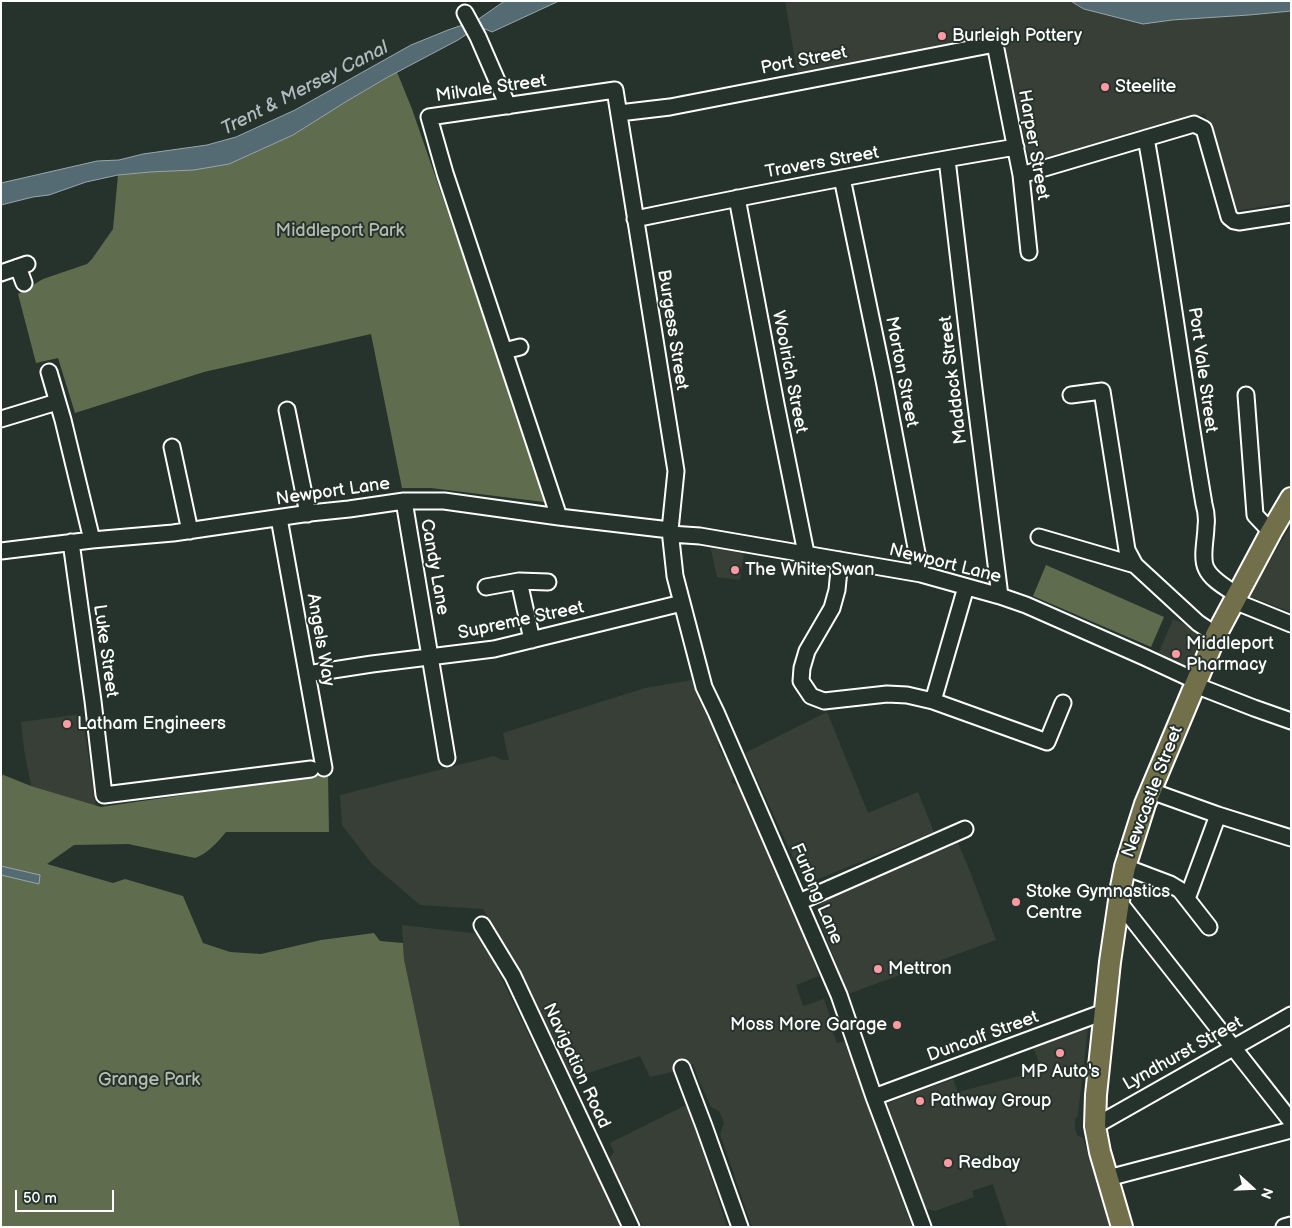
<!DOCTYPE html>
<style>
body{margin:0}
#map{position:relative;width:1292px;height:1228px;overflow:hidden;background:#26332d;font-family:"Balsamiq Sans",sans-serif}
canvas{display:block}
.frame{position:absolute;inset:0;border:2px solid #fff;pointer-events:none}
.north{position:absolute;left:1227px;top:1163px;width:50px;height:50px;-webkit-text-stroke:4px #26332d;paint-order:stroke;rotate:110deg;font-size:14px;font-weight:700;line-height:20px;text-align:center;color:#fff}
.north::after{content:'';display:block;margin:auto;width:18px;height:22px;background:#fff;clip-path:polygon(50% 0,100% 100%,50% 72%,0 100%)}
.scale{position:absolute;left:15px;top:1190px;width:99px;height:22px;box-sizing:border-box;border:2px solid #fff;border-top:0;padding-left:6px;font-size:15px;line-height:18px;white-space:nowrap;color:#fff;-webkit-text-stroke:4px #26332d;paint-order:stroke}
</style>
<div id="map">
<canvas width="1292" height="1228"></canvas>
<div class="frame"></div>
<div class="north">N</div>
<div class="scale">50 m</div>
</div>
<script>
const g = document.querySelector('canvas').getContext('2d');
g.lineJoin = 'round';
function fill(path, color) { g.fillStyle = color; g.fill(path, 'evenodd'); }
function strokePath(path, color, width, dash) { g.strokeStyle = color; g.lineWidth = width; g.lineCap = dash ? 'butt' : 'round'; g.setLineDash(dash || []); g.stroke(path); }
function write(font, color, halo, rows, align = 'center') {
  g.font = font + ' "Balsamiq Sans",sans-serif'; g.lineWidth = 4; g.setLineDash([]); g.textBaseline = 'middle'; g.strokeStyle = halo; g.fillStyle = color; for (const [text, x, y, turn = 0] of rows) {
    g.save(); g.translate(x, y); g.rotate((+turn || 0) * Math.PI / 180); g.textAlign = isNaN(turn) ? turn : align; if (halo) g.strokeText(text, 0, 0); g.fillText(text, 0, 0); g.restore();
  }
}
const built = new Path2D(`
 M785 1H1071L1084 9 1143 24 1172 20 1249 15 1291 11V202L1235 211 1205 114 1192 116 1159 129 1137 130 1030 164 1002 35 797 72Z
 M1291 525V612L1249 596Z
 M710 546 744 552 740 580 717 577Z
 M1173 619 1211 636 1193 675 1156 659Z
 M692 680 720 741 718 745 721 752 725 759 732 762 736 771 731 782 743 789 786 897 796 916 819 976 796 985 803 1006 824 999 832 1022 830 1023 837 1043 847 1041 854 1066 912 1227H752L720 1134 724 1123 719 1111 711 1107 699 1081 693 1064 672 1072 650 1077 640 1056 570 1079 521 973 483 909 420 905 372 864 342 825 340 795 494 756 502 760H509L503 733 645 688Z
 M827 712 868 813 918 792 934 832 811 882 803 879 745 753Z
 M82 714 96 806 31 786 24 749 21 722Z
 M958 843 969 869 996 940 848 994 829 945 817 914 821 901Z
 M402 925 480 934 622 1227H460L404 959Z
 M1088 1028 1078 1115 1075 1120V1128L1077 1135 1083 1138 1110 1227H1007L993 1184 972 1191 974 1197 935 1211 926 1209 887 1103 953 1079 958 1092 1042 1070 1033 1047Z
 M688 1104 727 1227H643L608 1160 614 1152 610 1143Z`);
const green = new Path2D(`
 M397 72 412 109 545 493 544 502 431 488H402L371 334 204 372 75 413 58 358 36 363 18 294 43 279 87 264 92 259 113 229 118 175 150 172 194 170 258 151 293 135 347 101Z
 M1046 565 1164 617 1151 647 1033 596Z
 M1 774 31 786 101 807 328 774 329 832H226C217 843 208 853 195 858L128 844 74 845 47 864 113 883 125 879 183 896 203 943 230 952 261 954 321 940 374 933 380 941 403 943 404 959 460 1227H1Z`);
const water = new Path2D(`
 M505 1H559L492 32 485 29 473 30 458 40 388 77 347 101 293 135 229 164 194 170 150 172 118 175 86 182 49 195 33 197 1 205V183L97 161 119 160 143 154 207 145 236 137 295 110 411 45 448 30 477 20Z
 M1071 1H1291V11L1249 15 1172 20 1143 24 1084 9Z
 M1 866 40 875 39 884 1 875Z`);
const minor = new Path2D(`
 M465 13 478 37 508 106
 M619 113 670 107 995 44 1021 175 1029 252
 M1146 138C1168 259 1183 382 1204 504 1206 511 1207 519 1206 526 1206 538 1201 558 1206 568 1211 580 1227 588 1237 595
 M947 159 973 381 1000 596
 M1021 175 1194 124 1204 129 1229 217 1234 221 1239 222 1291 214
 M842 178 884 380 921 574
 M737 198 776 404 806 553
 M635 219C762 193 889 168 1016 147
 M18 267 24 283
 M1 273 27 264
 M504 351 520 347
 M49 372 63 420 92 540
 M1071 395 1102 391 1127 550 1135 565
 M1246 395 1255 515 1271 532
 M287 410 308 514
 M1 419 57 402
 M172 447 190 531
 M404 501 447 758
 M559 517 445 173 429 117 615 90 676 471 670 530 675 576 704 687 716 712 839 995 874 1097 923 1227
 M279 518 324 768
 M670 534 700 536 921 574 1000 596 1026 605 1144 657 1196 681
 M1039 537 1135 565 1198 623 1216 635
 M71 542 93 701 104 795 311 769
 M1 551 92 540 173 533 310 513 349 509 404 501H444L559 517 670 530
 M840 560 837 590 832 608 807 651 802 668 801 681 811 696 824 701 887 694 907 695 933 701 1047 742 1063 703
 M519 581 532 640
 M486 587 519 581 548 582
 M1234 601 1291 624
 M307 674 372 664 494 649 682 603
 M1195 685 1254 708 1291 721
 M933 701 966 587
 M1151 791 1218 815 1291 838
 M1125 867 1170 884 1180 890 1209 927
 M1187 899 1218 815
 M799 902 965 829
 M1119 902 1291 1121
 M482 925 513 976 631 1227
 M682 1068 704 1126 740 1227
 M874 1097 1104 1012
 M1095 1126 1291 1015
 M1108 1178 1291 1130
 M1284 1227 1291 1225`);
const major = new Path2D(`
 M1122 1227 1100 1152 1095 1126 1096 1095 1110 962 1121 887 1125 867 1145 804 1195 685 1216 635 1271 532 1291 498`);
const markers = [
 [942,36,5,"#ff9aa2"],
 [1105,87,5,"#ff9aa2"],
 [735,570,5,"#ff9aa2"],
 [1176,654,5,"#ff9aa2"],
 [67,724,5,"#ff9aa2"],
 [1016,902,5,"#ff9aa2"],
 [878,969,5,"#ff9aa2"],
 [897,1025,5,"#ff9aa2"],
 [1060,1053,5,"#ff9aa2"],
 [920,1101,5,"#ff9aa2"],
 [948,1163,5,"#ff9aa2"]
];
const poiNames = [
 ["Burleigh Pottery",952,36],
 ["Steelite",1115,87],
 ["The White Swan",745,570],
 ["Middleport",1186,644],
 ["Pharmacy",1186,665],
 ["Latham Engineers",77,724],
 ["Stoke Gymnastics",1026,892],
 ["Centre",1026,913],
 ["Mettron",888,969],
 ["Moss More Garage",887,1025,"right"],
 ["MP Auto's",1060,1072,"center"],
 ["Pathway Group",930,1101],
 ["Redbay",958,1163]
];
const streetNames = [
 ["Port Street",804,61,-11],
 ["Milvale Street",491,89,-8],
 ["Harper Street",1033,145,80],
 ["Travers Street",822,163,-10],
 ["Burgess Street",672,330,81],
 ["Port Vale Street",1202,370,82],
 ["Woolrich Street",789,372,79],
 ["Morton Street",901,372,79],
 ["Maddock Street",954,380,-97],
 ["Newport Lane",333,492,-8],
 ["Newport Lane",945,564,14],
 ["Candy Lane",434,567,80],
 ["Supreme Street",521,621,-12],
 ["Angels Way",320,640,80],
 ["Luke Street",105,651,82],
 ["Newcastle Street",1153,792,-69],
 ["Furlong Lane",816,894,67],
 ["Duncalf Street",983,1037,-20],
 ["Lyndhurst Street",1183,1054,-29],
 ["Navigation Road",576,1066,65]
];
const parkNames = [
 ["Middleport Park",340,231],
 ["Grange Park",149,1080]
];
const waterNames = [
 ["Trent & Mersey Canal",305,89,-27]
];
fill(built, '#383f36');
fill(green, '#5f6c4e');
fill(water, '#556b73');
strokePath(water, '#99a6ab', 1);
strokePath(minor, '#fff', 19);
strokePath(major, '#fff', 24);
strokePath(minor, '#26332d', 15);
strokePath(major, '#71704a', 20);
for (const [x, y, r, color] of markers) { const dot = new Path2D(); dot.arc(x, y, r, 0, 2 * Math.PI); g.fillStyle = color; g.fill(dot); strokePath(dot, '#26332d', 2); }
write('18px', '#fff', '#26332d', poiNames, 'left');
write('18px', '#fff', '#26332d', streetNames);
write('18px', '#b7bdaf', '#26332d', parkNames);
write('italic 19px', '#b2bcc0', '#26332d', waterNames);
</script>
